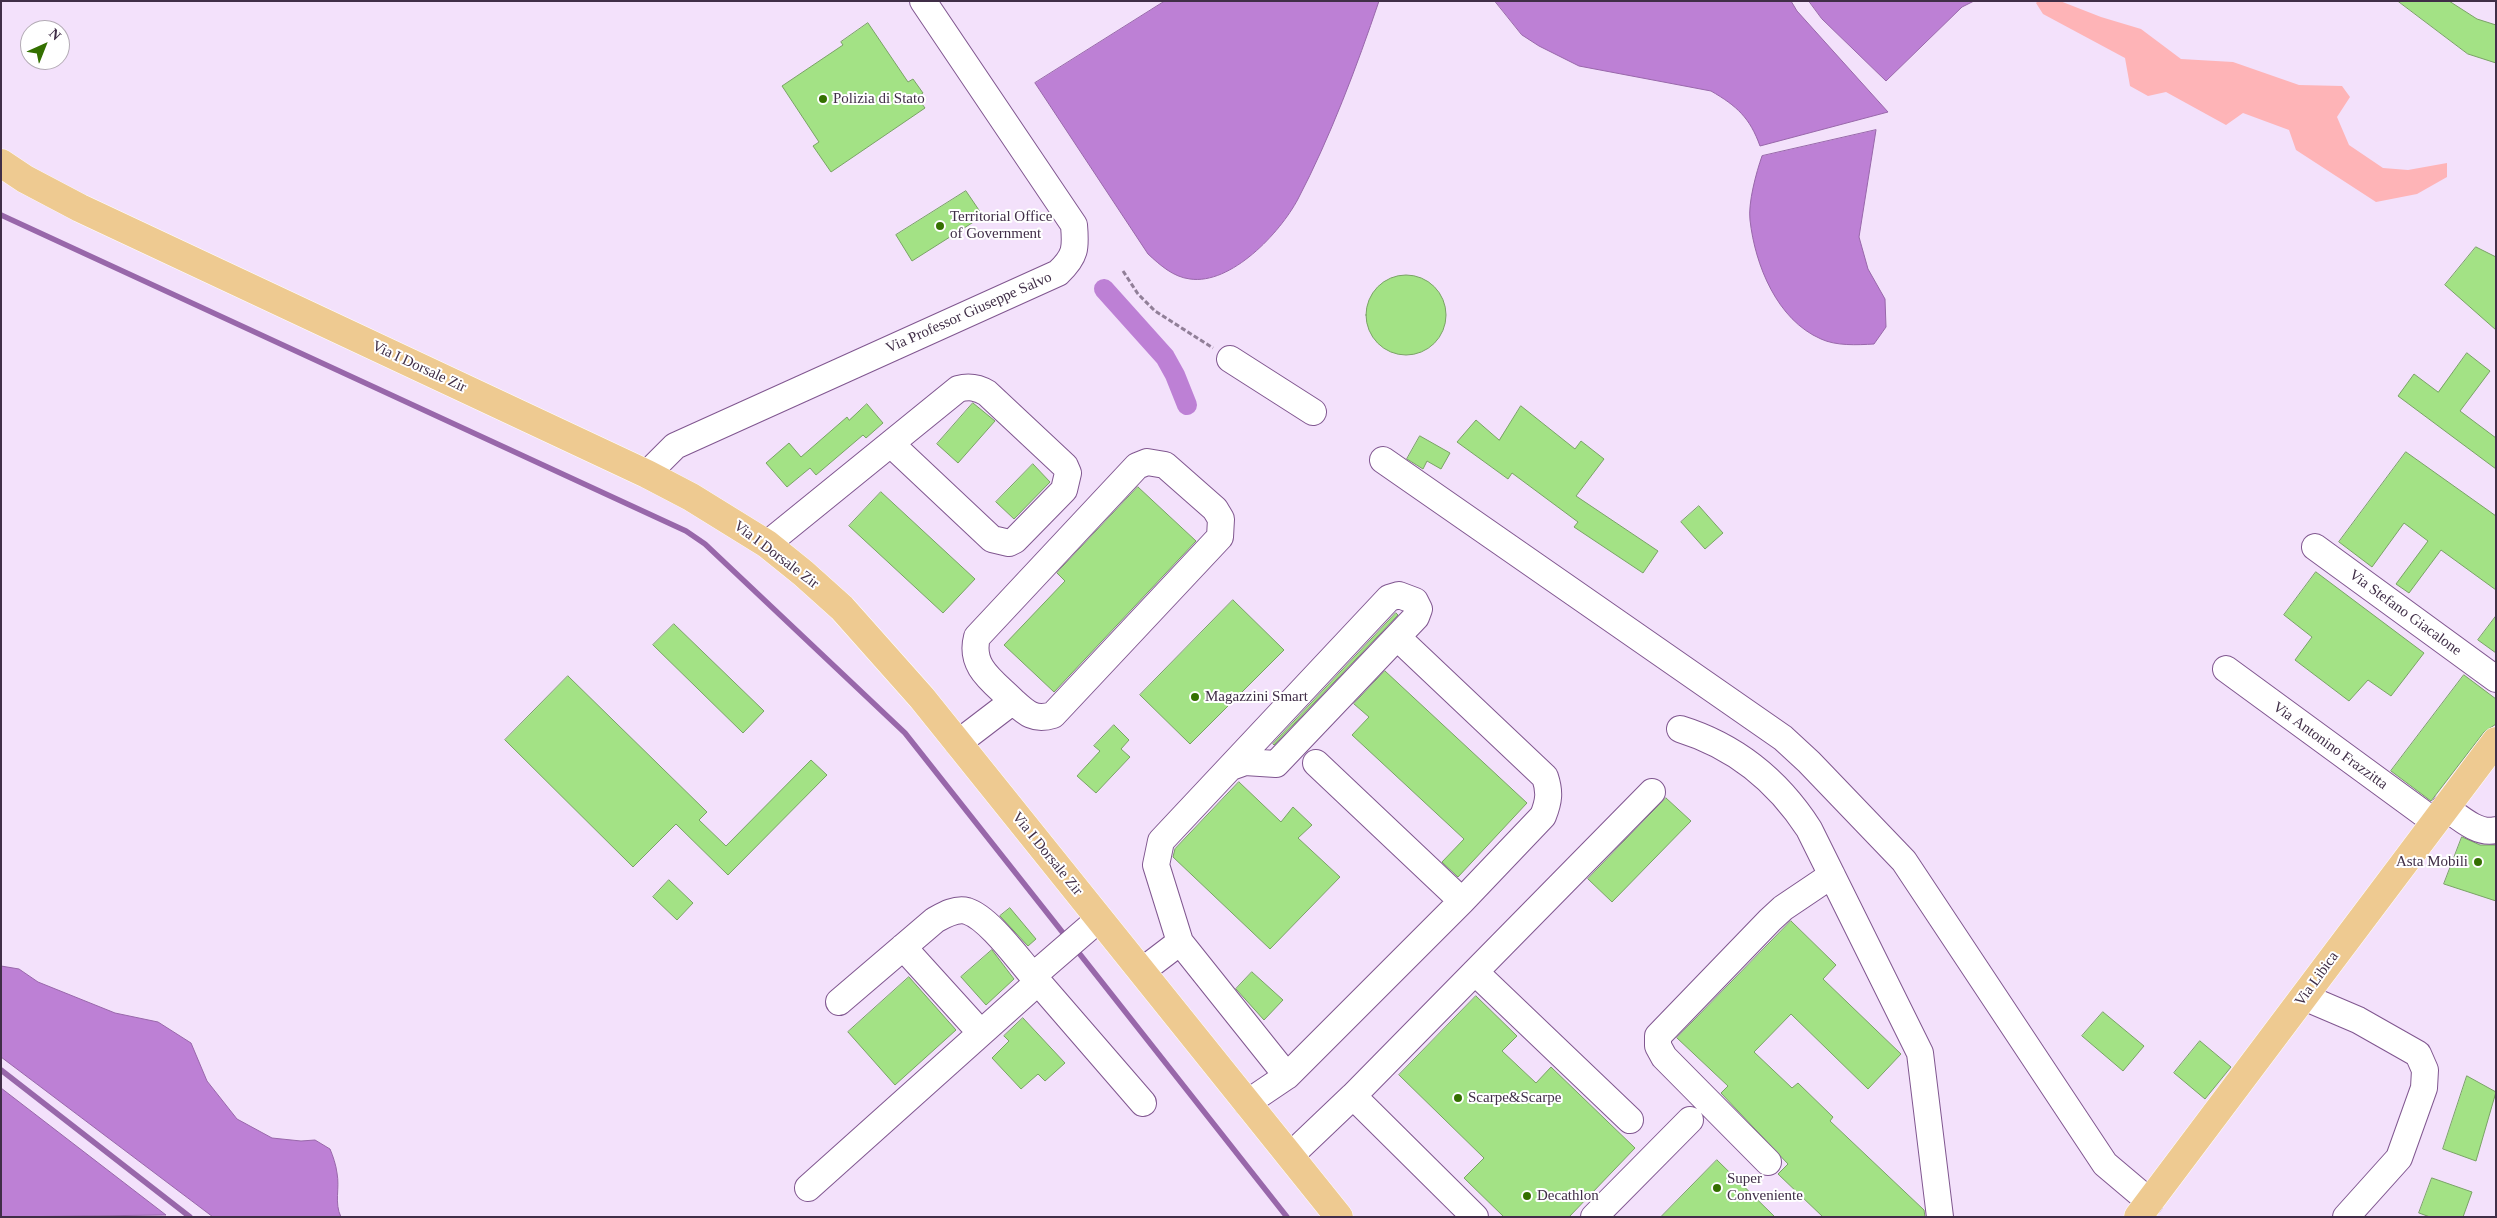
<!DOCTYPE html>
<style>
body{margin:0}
#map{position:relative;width:2497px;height:1218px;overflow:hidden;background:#f3e1fb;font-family:"Times New Roman",serif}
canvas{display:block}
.frame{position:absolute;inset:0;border:2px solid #402e47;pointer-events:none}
.north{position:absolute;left:20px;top:20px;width:50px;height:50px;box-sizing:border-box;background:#fff;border:1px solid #b3abb5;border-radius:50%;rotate:44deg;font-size:14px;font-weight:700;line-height:20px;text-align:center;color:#402e47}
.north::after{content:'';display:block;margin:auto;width:18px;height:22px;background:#347000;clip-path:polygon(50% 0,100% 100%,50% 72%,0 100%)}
</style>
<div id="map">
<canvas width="2497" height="1218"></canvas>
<div class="frame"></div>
<div class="north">N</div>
</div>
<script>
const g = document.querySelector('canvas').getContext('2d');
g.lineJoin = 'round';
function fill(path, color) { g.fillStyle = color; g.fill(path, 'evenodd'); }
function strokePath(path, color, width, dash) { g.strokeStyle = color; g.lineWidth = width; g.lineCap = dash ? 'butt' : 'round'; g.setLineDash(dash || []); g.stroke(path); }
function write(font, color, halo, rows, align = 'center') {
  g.font = font + ' "Times New Roman",serif'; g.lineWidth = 4; g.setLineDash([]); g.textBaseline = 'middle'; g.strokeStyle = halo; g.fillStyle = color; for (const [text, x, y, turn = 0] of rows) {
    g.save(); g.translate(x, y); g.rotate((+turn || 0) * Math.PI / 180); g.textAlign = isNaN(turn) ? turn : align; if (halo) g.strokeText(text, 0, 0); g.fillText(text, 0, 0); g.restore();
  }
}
const green = new Path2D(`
 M2038 1H2060L2101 17 2141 29 2181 59 2233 62 2299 85 2342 86 2350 97 2337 117 2349 145 2383 168 2408 170 2447 163V177L2417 194 2376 202 2296 150 2289 130 2243 113 2226 125 2166 92 2148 96 2130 86 2125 58 2043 14 2036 3Z`);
const water = new Path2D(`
 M1165 1H1379C1357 66 1330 138 1298 199 1280 233 1231 285 1190 279 1173 277 1160 265 1148 254L1035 83Z
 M1495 1H1791L1797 11 1888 112 1760 146C1750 118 1737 106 1711 91L1579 66 1539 46 1522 35Z
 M1809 1H1974L1962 7 1886 81 1822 19Z
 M1876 130 1859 237 1868 269 1885 299 1886 327 1874 344C1857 345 1836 346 1821 339 1777 320 1755 265 1750 220 1748 203 1756 173 1762 156Z
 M1 966 19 969 38 982 115 1013 158 1022 191 1043 207 1081 237 1119 272 1138 301 1141 315 1140 330 1149C333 1156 336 1165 337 1173 340 1188 334 1203 341 1217H213L1 1057Z
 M1 1088 166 1215 1 1217Z`);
const stream = new Path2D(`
 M1 215 686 531 705 544 905 733 1067 938
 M1075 948 1287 1217
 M1 1070 190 1217`);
const canal = new Path2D(`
 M1104 289 1165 357 1175 375 1187 405`);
const building = new Path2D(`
 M2398 1H2449L2477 19 2496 25V63L2468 54Z
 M868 23 908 82 913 79 923 93 917 97 925 108 831 172 813 146 819 142 782 86 843 45 841 42Z
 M966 191 983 216 912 261 896 235Z
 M2476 247 2496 257V330L2445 285Z
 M1366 315a40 40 0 1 1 80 0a40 40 0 1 1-80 0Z
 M2467 353 2490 371 2460 411 2496 438V469L2398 396 2414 374 2438 392Z
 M973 403 995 421 958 463 937 444Z
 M867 404 883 423 866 438 863 435 816 475 810 468 787 487 766 463 789 443 801 457 847 417 849 420Z
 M1521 406 1575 449 1581 441 1604 459 1576 496 1658 551 1643 573 1574 527 1578 522 1512 473 1508 479 1457 442 1476 420 1499 440Z
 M1420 436 1450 453 1441 469 1427 461 1423 469 1407 459Z
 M2406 452 2496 516V590L2441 550 2409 593 2396 584 2428 541 2404 523 2372 567 2339 542Z
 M1033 464 1050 482 1014 519 996 502Z
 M1138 487 1196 541 1054 692 1004 645 1065 581 1057 573Z
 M881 492 975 579 943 613 849 526Z
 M1699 506 1723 533 1705 549 1681 522Z
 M2316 572 2424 653 2391 696 2368 680 2349 701 2295 660 2312 637 2284 615Z
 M1233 600 1284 650 1190 744 1140 695Z
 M1396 613 1398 615 1274 745 1273 744Z
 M2496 616V653L2478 640Z
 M674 624 764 711 743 733 653 645Z
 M1385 671 1527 803 1458 877 1442 862 1464 839 1352 735 1369 717 1354 704Z
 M2464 675 2496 699V724L2484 732 2431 801 2391 771Z
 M568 676 707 812 699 820 726 846 811 760 827 775 728 875 676 824 633 867 505 740Z
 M1114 725 1129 740 1121 749 1130 757 1096 793 1077 776 1100 751 1094 746Z
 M1239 782 1281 822 1293 807 1312 825 1298 838 1340 877 1270 949 1173 857 1175 849Z
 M1666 798 1691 821 1612 902 1588 879Z
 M2462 837 2480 845H2496V901L2444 884Z
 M669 880 693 903 677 920 653 897Z
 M1010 908 1036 939 1028 946 1000 916Z
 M1791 921 1836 965 1823 979 1901 1054 1868 1089 1791 1014 1754 1052 1792 1088 1798 1083 1833 1117 1830 1121 1924 1210 1925 1217H1823L1778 1174 1788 1164 1721 1093 1728 1086 1677 1038Z
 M992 950 1014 979 986 1005 961 977Z
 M1252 972 1283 1000 1264 1020 1236 989Z
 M909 977 956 1030 895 1085 848 1032Z
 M1476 996 1517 1036 1502 1051 1536 1083 1551 1067 1635 1148 1569 1217H1504L1464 1178 1484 1158 1399 1075Z
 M2103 1012 2144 1046 2123 1071 2082 1036Z
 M1023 1018 1065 1063 1045 1081 1038 1074 1021 1089 992 1058 1009 1041 1004 1036Z
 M2200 1041 2231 1067 2205 1099 2174 1073Z
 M2467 1076 2496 1092 2476 1161 2443 1149Z
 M1717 1160 1775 1217H1661Z
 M2432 1178 2472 1192 2463 1217H2430L2419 1213Z`);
const path = new Path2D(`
 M1123 271 1138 294 1155 311 1213 348`);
const minor = new Path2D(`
 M1230 359 1313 412
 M1383 460 1783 738 1809 762 1904 861 2105 1164 2150 1202
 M647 474 675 446 1058 273C1076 256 1076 248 1074 225L923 1
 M767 544 958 389C969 386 977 387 987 393L1065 466 1068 473 1064 490 1015 540 1009 543 992 539 891 444
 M2315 547 2496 679
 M1397 637 1545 777C1550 792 1549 801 1543 816L1462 901
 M2226 669 2435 822
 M1680 729C1735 746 1778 781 1809 829L1920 1053 1940 1217
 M958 743 1013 701C1026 713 1034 721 1053 715L1220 537 1221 519 1215 509 1165 465 1147 462 1137 466 977 637C969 667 993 681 1013 701
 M2445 807C2459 817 2478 835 2496 830
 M1099 919 1033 976 1143 1103
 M1180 942 1156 865 1161 841 1389 598 1399 595 1415 601 1419 609 1416 617 1276 764 1245 762 1231 767
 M903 947 981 1033
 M1142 971 1180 942 1287 1076 1247 1103
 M1475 972 1630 1120
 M2304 997 2358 1020 2418 1054 2425 1070 2424 1088 2399 1158 2346 1217
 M839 1002 935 920C944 915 956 908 967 911 989 918 1018 959 1033 976
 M1287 1076 1462 901 1316 763
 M1353 1096 1475 1217
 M1290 1156 1353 1096 1652 792
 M1768 1162 1664 1057 1658 1046V1036L1770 920 1783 908 1832 875
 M808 1188 1038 982
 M1594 1217 1690 1120`);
const major = new Path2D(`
 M1 163 25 179 80 208 647 474 691 497 767 544 803 573 842 608 922 698 1339 1217
 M2138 1217 2496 741`);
const markers = [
 [823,99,5,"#347000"],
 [940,226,5,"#347000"],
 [1195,697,5,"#347000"],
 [2478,862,5,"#347000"],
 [1458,1098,5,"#347000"],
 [1717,1188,5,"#347000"],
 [1527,1196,5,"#347000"]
];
const poiNames = [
 ["Polizia di Stato",833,99],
 ["Territorial Office",950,217],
 ["of Government",950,234],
 ["Magazzini Smart",1205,697],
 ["Asta Mobili",2468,862,"right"],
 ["Scarpe&Scarpe",1468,1098],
 ["Super",1727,1179],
 ["Conveniente",1727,1196],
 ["Decathlon",1537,1196]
];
const streetNames = [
 ["Via Professor Giuseppe Salvo",969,313,-24],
 ["Via I Dorsale Zir",419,367,25],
 ["Via I Dorsale Zir",776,555,37],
 ["Via Stefano Giacalone",2405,613,36],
 ["Via Antonino Frazzitta",2330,746,36],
 ["Via I Dorsale Zir",1047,854,51],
 ["Via Libica",2317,979,-54]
];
fill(green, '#feb4b7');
fill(water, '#bd80d5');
strokePath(water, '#9867aa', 1);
strokePath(stream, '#9867aa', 5.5);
strokePath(canal, '#bd80d5', 20);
fill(building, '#a3e285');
strokePath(building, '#79a265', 1);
strokePath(minor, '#805790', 28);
strokePath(major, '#fff', 29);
strokePath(path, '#917f98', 3, [5, 2.5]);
strokePath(minor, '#fff', 26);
strokePath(major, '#eeca91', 28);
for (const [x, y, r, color] of markers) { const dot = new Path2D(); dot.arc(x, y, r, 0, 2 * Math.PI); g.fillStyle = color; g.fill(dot); strokePath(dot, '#fff', 2); }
write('15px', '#402e47', '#fff', poiNames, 'left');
write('15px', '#402e47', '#fff', streetNames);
</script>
